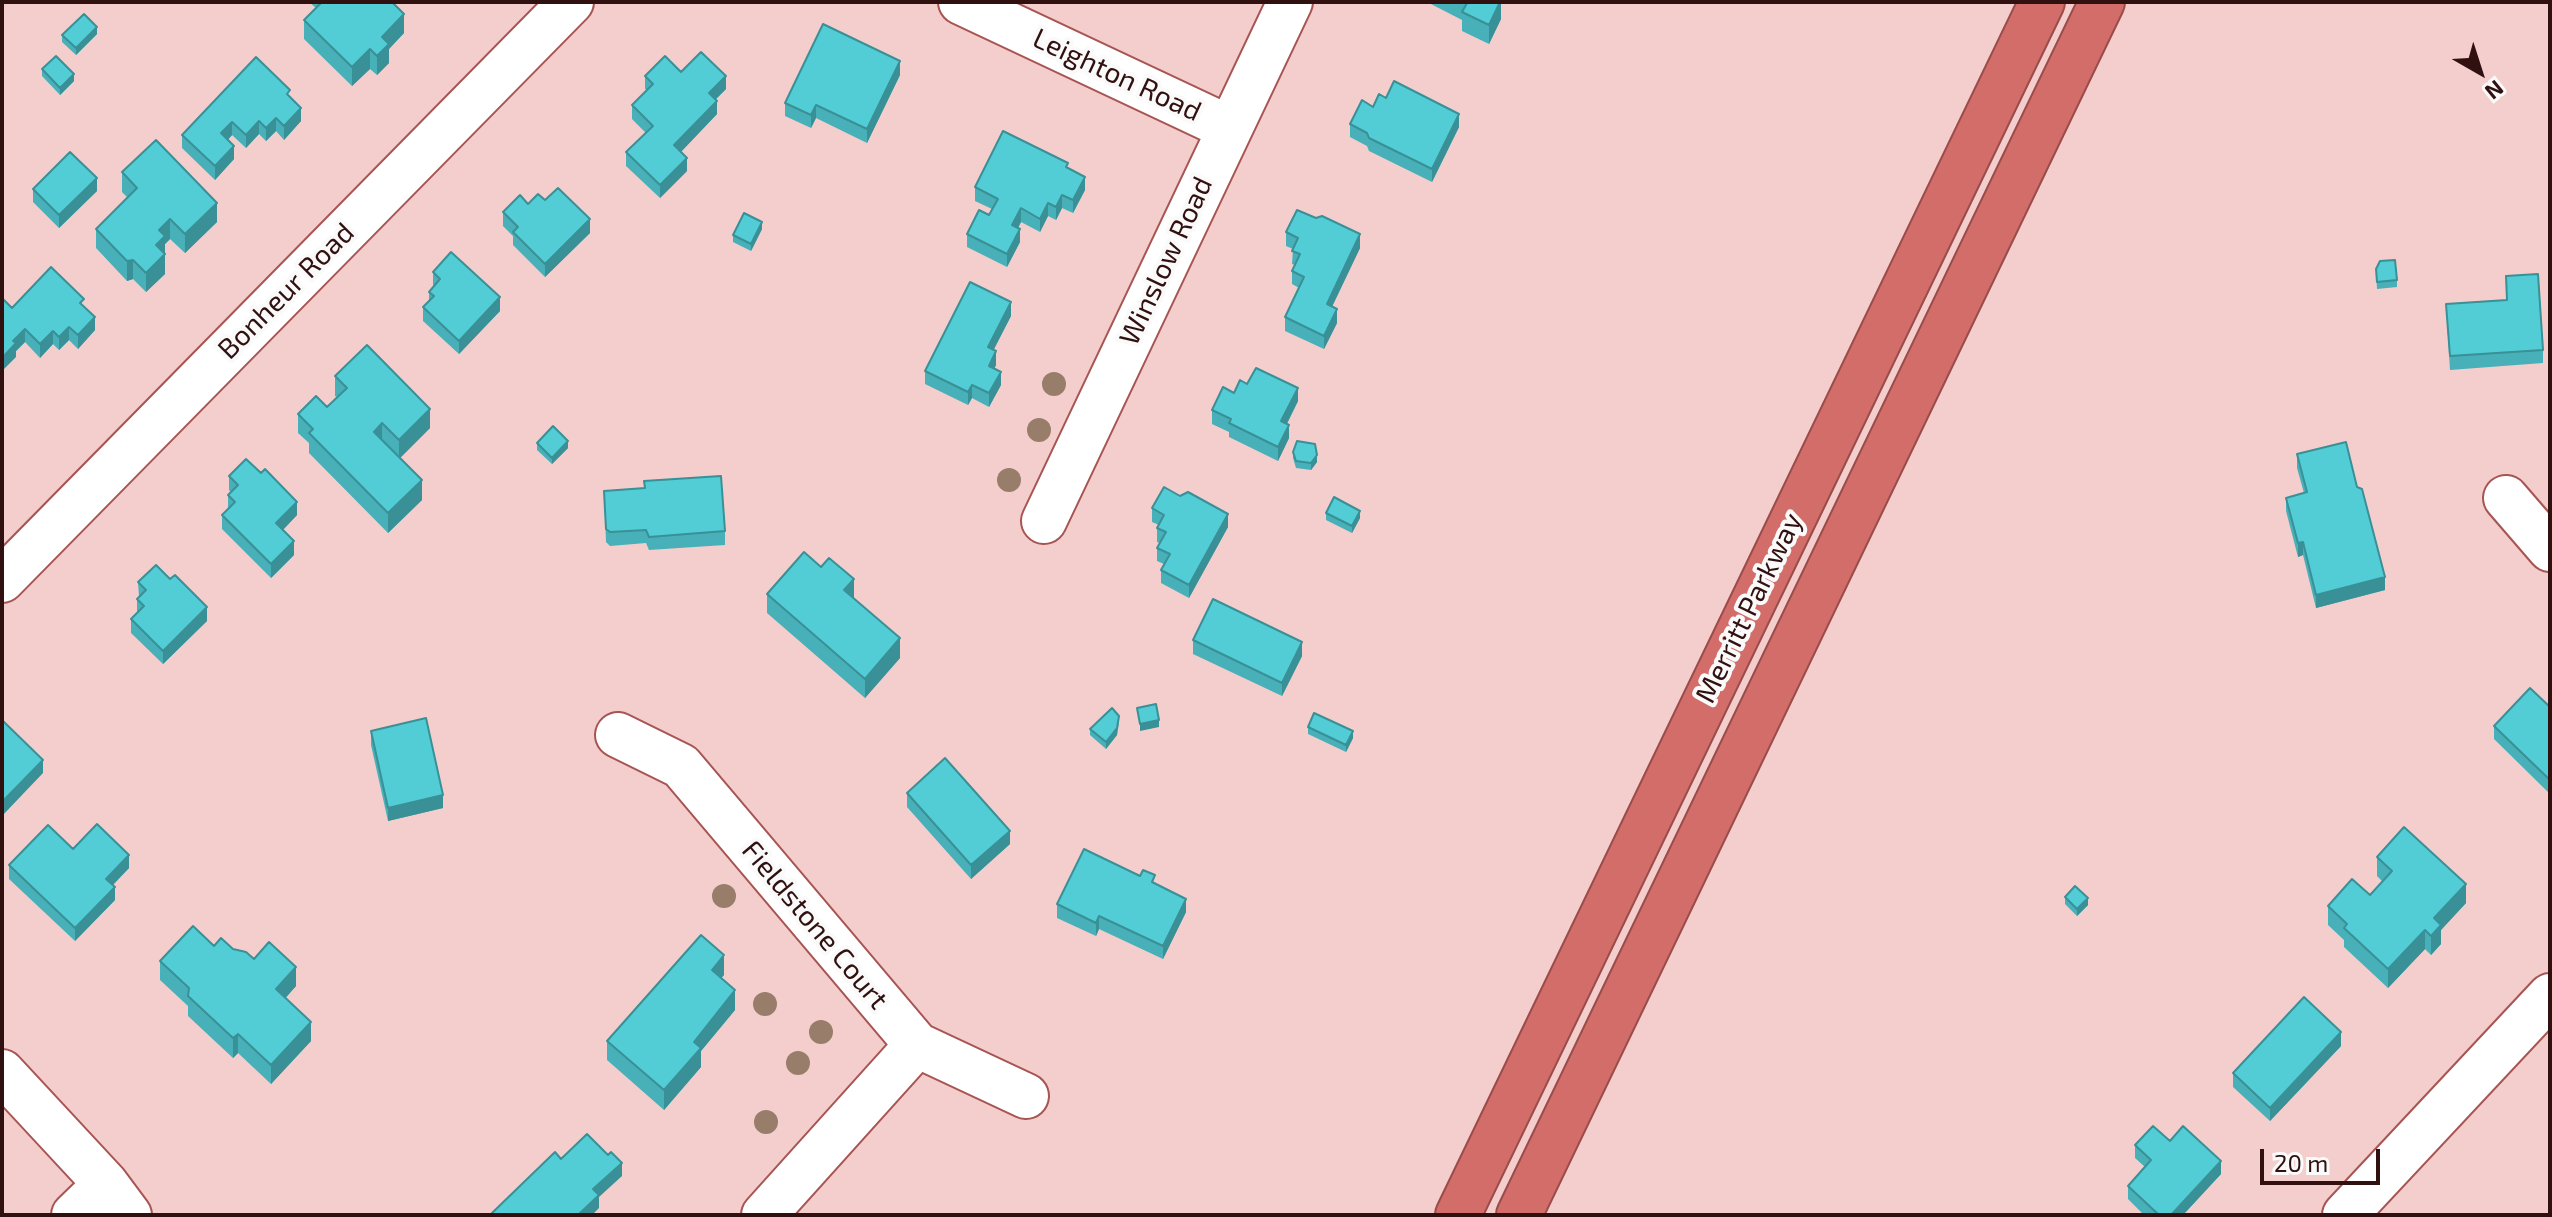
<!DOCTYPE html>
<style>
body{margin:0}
#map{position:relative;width:2552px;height:1217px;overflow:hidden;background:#f4cecc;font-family:"Exo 2",sans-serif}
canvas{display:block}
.frame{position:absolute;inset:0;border:4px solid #311010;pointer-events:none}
.north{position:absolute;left:2440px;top:32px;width:80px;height:80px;-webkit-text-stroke:6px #fafafa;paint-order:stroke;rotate:141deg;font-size:22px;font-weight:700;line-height:32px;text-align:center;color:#311010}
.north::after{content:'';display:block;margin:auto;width:28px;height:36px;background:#311010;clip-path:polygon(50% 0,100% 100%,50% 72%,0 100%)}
.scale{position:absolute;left:2260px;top:1149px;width:120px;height:36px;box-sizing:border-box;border:4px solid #311010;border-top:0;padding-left:10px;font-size:24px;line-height:28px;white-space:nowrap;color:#311010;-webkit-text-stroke:6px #fafafa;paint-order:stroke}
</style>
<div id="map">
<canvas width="2552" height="1217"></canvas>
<div class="frame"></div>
<div class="north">N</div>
<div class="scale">20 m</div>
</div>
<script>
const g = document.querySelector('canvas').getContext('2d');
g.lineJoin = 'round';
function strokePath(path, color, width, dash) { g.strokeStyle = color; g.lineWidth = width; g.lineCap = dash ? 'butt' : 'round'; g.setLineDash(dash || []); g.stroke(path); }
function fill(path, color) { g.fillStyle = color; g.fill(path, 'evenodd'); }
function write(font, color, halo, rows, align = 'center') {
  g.font = font + ' "Exo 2",sans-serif'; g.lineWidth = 8; g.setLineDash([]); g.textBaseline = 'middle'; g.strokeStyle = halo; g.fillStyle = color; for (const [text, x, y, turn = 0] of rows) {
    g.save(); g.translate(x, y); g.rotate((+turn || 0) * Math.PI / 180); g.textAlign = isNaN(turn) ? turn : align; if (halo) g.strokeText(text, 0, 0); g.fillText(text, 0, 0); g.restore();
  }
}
const minor = new Path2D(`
 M961 2 1229 128
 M2506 498 2550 549
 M1044 521 1290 2
 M2 580 571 2
 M618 735 681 766 917 1045 1026 1096
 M2 1072 106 1184 129 1215
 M74 1215 106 1184
 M764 1215 917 1045
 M2345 1215 2550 996`);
const highway = new Path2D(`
 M1458 1215 2042 2
 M1519 1215 2102 2`);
const trees = [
 [1054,384],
 [1039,430],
 [1009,480],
 [724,896],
 [765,1004],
 [821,1032],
 [798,1063],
 [766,1122]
];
const wall = new Path2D(`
 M309 2H392L404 33 389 49V63L377 75 370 69 352 86 304 39V20L316 8Z
 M1429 2H1501V19L1489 44 1462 31V20L1429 3Z
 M97 34 76 55 62 42V35Z
 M42 69 74 81 60 95 42 76Z
 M681 72 726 89 716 99 717 114 681 152 687 171 660 198 626 166V152L646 133 632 119V105L647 90 645 89V76Z
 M900 75 867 143 816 118 811 128 785 116V103Z
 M290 97 301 121 284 140 276 131 266 141 259 134 246 148 232 135 228 140 234 159 215 180 182 148V135Z
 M1373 107 1459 127 1432 182 1369 151 1367 146 1350 137V124Z
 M1068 168 1085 190 1073 213 1062 208 1056 220 1048 216 1040 232 1021 222 1018 228 1020 242 1007 267 967 247V234L989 215 992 209 975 201V187Z
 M122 172 217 222 185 253 170 239 165 244V274L146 292 133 279 127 281 96 248V229L128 198 122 192Z
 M33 189 97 191 59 228 33 202Z
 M545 200 590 233 545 277 513 245V236L503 226V212L528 204Z
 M762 229 751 251 733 242V235Z
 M1286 232 1360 248 1332 307 1337 323 1324 349 1285 331V317L1299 288 1292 284V271L1295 265 1292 264 1293 249 1286 246Z
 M2376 269 2397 280V287L2377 289Z
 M433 272 500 311 459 354 423 321V307L429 301V292L434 286 433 285Z
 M2506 276 2543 350V363L2450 370 2446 304 2506 300Z
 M84 306 95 330 78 349 69 340 59 350 53 344 40 358 25 342 16 351V357L12 308Z
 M1011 316 993 350 996 365 994 369 1001 385 989 407 972 398 968 405 925 384V371Z
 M335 376 430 428 400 458 422 500 388 533 309 453V443L298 433V414L327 407 337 397 335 396Z
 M1247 384 1298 401 1287 424 1289 438 1278 461 1229 437V432L1212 424V410Z
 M537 443 568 448 552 464 537 450Z
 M1293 452 1317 462 1311 470 1296 468 1293 458Z
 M2297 454 2385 590 2316 608 2303 555 2298 557 2286 511V498L2304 493 2297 468Z
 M229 476 297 515 283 530 294 555 271 578 222 529V515L228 509V495L231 492 229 490Z
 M644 488 725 531V545L649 550 646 543 610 546 606 542 604 491Z
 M1152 508 1228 527 1189 598 1161 583V570L1164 564 1157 561V548L1160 543 1157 542V528L1159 525 1152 522Z
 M1326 513 1360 518 1352 533 1326 520Z
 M138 582 207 621 163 664 131 633V619L137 612V599L139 597Z
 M767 594 854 598 900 658 865 698 767 613Z
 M1193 640 1302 656 1282 696 1193 654Z
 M2550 707V794L2494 739V726Z
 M1119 723 1117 735 1106 749 1090 735V729Z
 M1308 727 1353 738 1346 752 1308 734Z
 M371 731 443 808 388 821 371 745Z
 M907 793 1010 844 971 879 907 807Z
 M73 849 129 868 113 885 115 900 75 941 9 879V865Z
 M2377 857 2466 903 2441 930V944L2431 955 2425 949 2388 988 2344 947V940L2328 925V906L2370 895 2382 881 2377 876Z
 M1155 884 1186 912 1163 959 1099 929 1096 936 1057 918V904Z
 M2065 897 2088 905 2077 916 2065 904Z
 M214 946 233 949 254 959 296 986 285 998 311 1041 271 1084 238 1053 233 1058 188 1016V1006L160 980V961Z
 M724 975 721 978 735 1010 701 1051V1067L664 1110 607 1060V1041Z
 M2341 1046 2270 1121 2233 1087V1073Z
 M2170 1141 2221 1174 2183 1215H2144L2128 1199V1186L2145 1167 2135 1158V1145Z`);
const shadedWall = new Path2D(`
 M1500 2H1501V19L1489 44V25Z
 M404 14V33L389 49V63L377 75V56L382 37Z
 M97 27V34L76 55V48Z
 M370 49V69L352 86V67Z
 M900 61V75L867 143V129Z
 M74 74V81L60 95V88Z
 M726 76V89L709 106V93Z
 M717 101V114L674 159V145Z
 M816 105V118L811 128V115Z
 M301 108V121L284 140V126Z
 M1459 114V127L1432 182V169Z
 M276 118V131L266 141V128Z
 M259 121V134L246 148V135Z
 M232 122V135L221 147V133Z
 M234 146V159L215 180V166Z
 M687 158V171L660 198V185Z
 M1085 177V190L1073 213V200Z
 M97 178V191L59 228V215Z
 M1062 195V208L1056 220V207Z
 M217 203V222L185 253V234Z
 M1048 203V216L1040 232V219Z
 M1021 208V222L1012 239V225Z
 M170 219V239L165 244V274L146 292V273L156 245 159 230Z
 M590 219V233L545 277V264Z
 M762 222V229L751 251V244Z
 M1020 229V242L1007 267V254Z
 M1360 234V248L1327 317V304Z
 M133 260V279L127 281V261Z
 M500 297V311L459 354V341Z
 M1011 302V316L988 361V347Z
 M1337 309V323L1324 349V336Z
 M95 317V330L78 349V335Z
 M69 327V340L59 350V337Z
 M25 329V342L16 351V357L2 371V358L13 341Z
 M53 331V344L40 358V344Z
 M996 351V365L989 379V366Z
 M1001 372V385L989 407V393Z
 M972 385V398L968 405V392Z
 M1298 388V401L1281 435V421Z
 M430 409V428L399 459V440Z
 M382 423V442L374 432Z
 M1289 425V438L1278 461V447Z
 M568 441V448L552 464V458Z
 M1317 455V462L1311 470V463Z
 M422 480V500L388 533V513Z
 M297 502V515L276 537V523Z
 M1360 511V518L1352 533V526Z
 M1228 514V527L1189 598V585Z
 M294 541V555L271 578V564Z
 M2303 542V555L2298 557V543Z
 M2385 577V590L2316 608V595Z
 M854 579V599L844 590Z
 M207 607V621L163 664V651Z
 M900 638V658L865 698V679Z
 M1302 642V656L1282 696V683Z
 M1119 716 1117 735 1106 749V742Z
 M1159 720V727L1140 731V724Z
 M1353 731V738L1346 752V745Z
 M43 760V773L2 816V802Z
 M443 795V808L388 821V808Z
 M1010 831V844L971 879V865Z
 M129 855V868L106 892V879Z
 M2466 884V903L2441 930V944L2431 955V936L2434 918Z
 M115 887V900L75 941V928Z
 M2088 898V905L2077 916V909Z
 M1186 899V912L1163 959V946Z
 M1099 916V929L1096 936V923Z
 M2425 930V949L2388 988V969Z
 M724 955V975L712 989V970Z
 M296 967V986L276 1009V989Z
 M735 990V1010L701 1051V1067L664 1110V1090L694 1042Z
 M311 1022V1041L271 1084V1065Z
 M2341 1032V1046L2270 1121V1108Z
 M238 1034V1053L233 1058V1038Z
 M2221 1161V1174L2183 1215H2171Z
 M622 1163V1176L599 1197V1208L592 1215H578L593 1189Z`);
const building = new Path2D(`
 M322 2H392L404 14 382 37 389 44 377 56 370 49 352 67 304 20Z
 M1465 2H1500L1489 25 1462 12 1467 3Z
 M84 14 97 27 76 48 62 35Z
 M823 24 900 61 867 129 816 105 811 115 785 103Z
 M701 52 726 76 709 93 717 101 674 145 687 158 660 185 626 152 653 126 632 105 653 84 645 76 665 56 681 72Z
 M56 56 74 74 60 88 42 69Z
 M256 57 290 90 287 94 301 108 284 126 276 118 266 128 259 121 246 135 232 122 221 133 234 146 215 166 182 135Z
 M1394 81 1459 114 1432 169 1369 138 1367 133 1350 124 1362 100 1373 107 1379 94 1386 98Z
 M1003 131 1068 163 1066 167 1085 177 1073 200 1062 195 1056 207 1048 203 1040 219 1021 208 1012 225 1020 229 1007 254 967 234 979 210 989 215 998 199 975 187Z
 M156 140 217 203 185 234 170 219 159 230 165 236 156 245 165 254 146 273 133 260 127 261 96 229 137 188 122 172Z
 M70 152 97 178 59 215 33 189Z
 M558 188 590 219 545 264 513 232 518 227 503 212 520 195 528 204 538 194 545 200Z
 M1297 210 1316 218 1322 216 1360 234 1327 304 1337 309 1324 336 1285 317 1304 277 1292 271 1300 254 1292 251 1298 238 1286 232Z
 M744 213 762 222 751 244 733 235Z
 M451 252 500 297 459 341 423 307 434 296 429 292 440 279 433 272Z
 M2395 260 2397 280 2377 282 2376 269 2380 261Z
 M51 267 84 299 80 303 95 317 78 335 69 327 59 337 53 331 40 344 25 329 13 341 16 343 2 358V300L3 299 12 308Z
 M2538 274 2543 350 2450 356 2446 304 2507 300 2506 276Z
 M970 282 1011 302 988 347 996 351 989 366 1001 372 989 393 972 385 968 392 925 371Z
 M367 345 430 409 399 440 382 423 374 432 422 480 388 513 309 433 313 429 298 414 316 396 327 407 347 388 335 376Z
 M1256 368 1298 388 1281 421 1289 425 1278 447 1229 423 1231 419 1212 410 1223 387 1234 393 1240 380 1247 384Z
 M553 426 568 441 552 458 537 443Z
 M1297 441 1315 444 1317 455 1311 463 1296 461 1293 452Z
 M2346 442 2357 487 2362 489 2385 577 2316 595 2303 542 2298 543 2286 498 2307 492 2297 454Z
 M246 459 261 473 265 469 297 502 276 523 294 541 271 564 222 515 235 502 228 495 238 485 229 476Z
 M721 476 725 531 649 537 646 530 610 532 606 529 604 491 645 488 644 481Z
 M1164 487 1180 496 1188 492 1228 514 1189 585 1161 570 1170 554 1157 548 1166 532 1157 528 1164 515 1152 508Z
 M1334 497 1360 511 1352 526 1326 513Z
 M804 552 821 567 829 558 854 579 844 590 900 638 865 679 767 594Z
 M156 565 170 579 175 575 207 607 163 651 131 619 144 606 137 599 146 590 138 582Z
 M1213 599 1302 642 1282 683 1193 640Z
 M2530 688 2550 707V780L2494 726Z
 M1156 704 1159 720 1140 724 1137 708Z
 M1112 708 1119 716 1117 728 1106 742 1090 729Z
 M1314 713 1353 731 1346 745 1308 727Z
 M426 718 443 795 388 808 371 731Z
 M2 720 43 760 2 802Z
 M945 758 1010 831 971 865 907 793Z
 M97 824 129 855 106 879 115 887 75 928 9 865 48 825 73 849Z
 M2404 827 2466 884 2434 918 2441 925 2431 936 2425 930 2388 969 2344 928 2347 924 2328 906 2352 879 2370 895 2392 871 2377 857Z
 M1084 849 1140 876 1143 870 1155 875 1152 882 1186 899 1163 946 1099 916 1096 923 1057 904Z
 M2075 886 2088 898 2077 909 2065 897Z
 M193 926 214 946 221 938 233 949 246 952 254 959 269 942 296 967 276 989 311 1022 271 1065 238 1034 233 1038 188 996 189 988 160 961Z
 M701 935 724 955 712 970 735 990 694 1042 701 1048 664 1090 607 1041Z
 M2304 997 2341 1032 2270 1108 2233 1073Z
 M2153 1126 2170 1141 2183 1126 2221 1161 2171 1215H2159L2128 1186 2151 1160 2135 1145Z
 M587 1134 608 1155 611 1152 622 1163 593 1189 599 1195 578 1215H494L492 1213 555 1152 561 1159Z`);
const streetNames = [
 ["Leighton Road",1117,75,25],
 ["Winslow Road",1166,261,-65],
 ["Bonheur Road",286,291,-45],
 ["Merritt Parkway",1749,608,-64],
 ["Fieldstone Court",815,925,50]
];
strokePath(minor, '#a75553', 48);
strokePath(highway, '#9a4c4a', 48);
strokePath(minor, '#fff', 44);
strokePath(highway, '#d26d6a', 44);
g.fillStyle = '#987d6a';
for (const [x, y] of trees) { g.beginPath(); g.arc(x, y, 12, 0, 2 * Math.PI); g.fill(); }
fill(wall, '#47b0b8');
fill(shadedWall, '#399096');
fill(building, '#52cdd6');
strokePath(building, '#399096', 2);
write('28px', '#311010', '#fafafa', streetNames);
</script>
